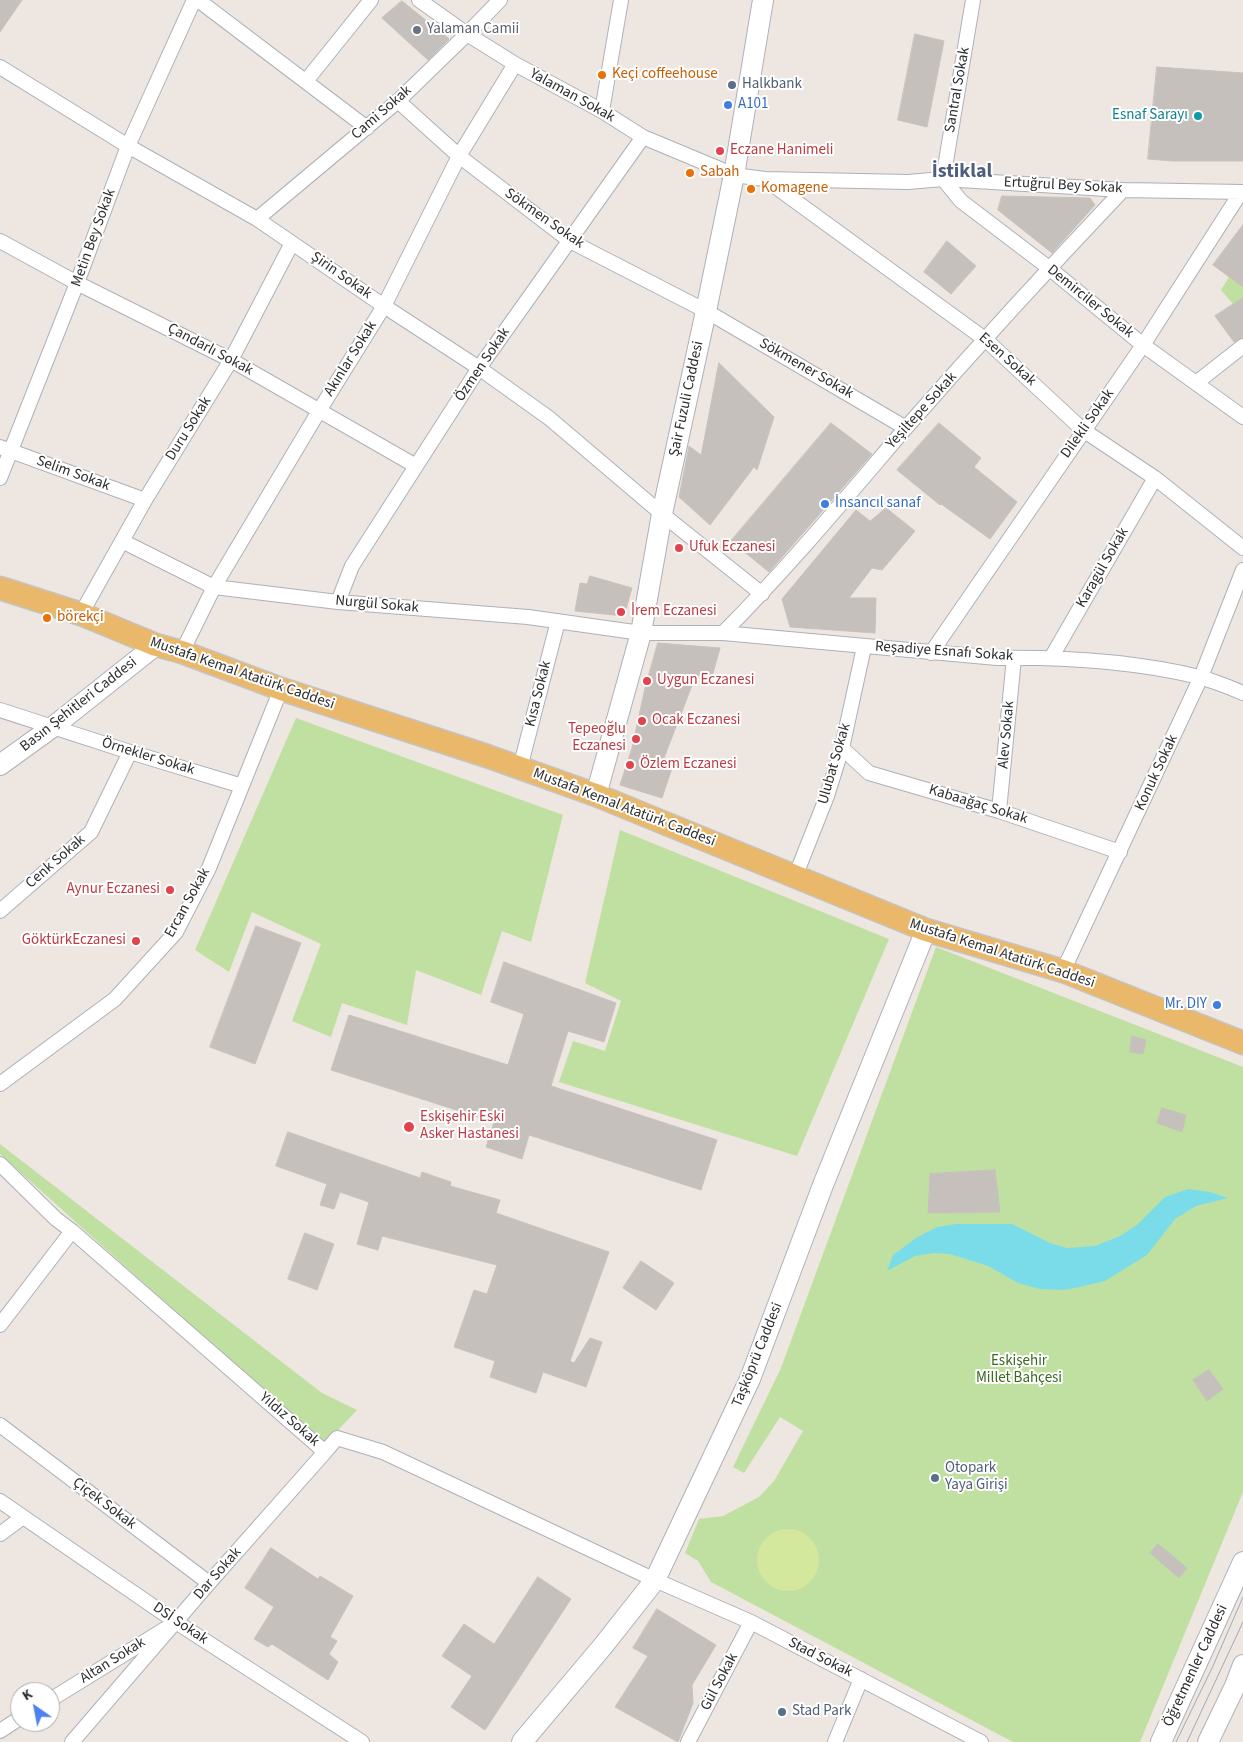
<!DOCTYPE html>
<meta charset="utf-8">
<style>
body{margin:0}
#map{position:relative;width:1243px;height:1742px;overflow:hidden;background:#eee6e1;font-family:"Source Sans 3",sans-serif}
canvas{display:block}
.north{position:absolute;left:10px;top:1682px;width:50px;height:50px;box-sizing:border-box;background:#fff;border:1px solid #ababab;border-radius:50%;rotate:327deg;font-size:14px;font-weight:700;line-height:20px;text-align:center;color:#2d2d2d}
.north::after{content:'';display:block;margin:auto;width:18px;height:22px;background:#4b84f0;clip-path:polygon(50% 0,100% 100%,50% 72%,0 100%)}
</style>
<div id="map">
<canvas width="1243" height="1742"></canvas>
<div class="north">K</div>
</div>
<script>
const g = document.querySelector('canvas').getContext('2d');
g.lineJoin = 'round';
function fill(path, color) { g.fillStyle = color; g.fill(path, 'evenodd'); }
function strokePath(path, color, width, dash) { g.strokeStyle = color; g.lineWidth = width; g.lineCap = dash ? 'butt' : 'round'; g.setLineDash(dash || []); g.stroke(path); }
function write(font, color, halo, rows, align = 'center') {
  g.font = font + ' "Source Sans 3",sans-serif'; g.lineWidth = 4; g.setLineDash([]); g.textBaseline = 'middle'; g.strokeStyle = halo; g.fillStyle = color; for (const [text, x, y, turn = 0] of rows) {
    g.save(); g.translate(x, y); g.rotate((+turn || 0) * Math.PI / 180); g.textAlign = isNaN(turn) ? turn : align; if (halo) g.strokeText(text, 0, 0); g.fillText(text, 0, 0); g.restore();
  }
}
const green = new Path2D(`
 M1229 277 1243 287V316L1221 290Z
 M296 718 563 815 531 942 502 931 481 995 416 970 407 1025 342 1003 331 1037 292 1021 321 944 252 912 229 972 195 950Z
 M620 830 889 939 797 1156 559 1082 573 1041 605 1051 621 1001 585 983Z
 M936 947 1243 1067V1492L1140 1742H1013L711 1582 698 1561 685 1553 699 1519 723 1516 759 1497 774 1481 803 1431 780 1417 744 1473 733 1467 781 1368Z
 M0 1144 322 1393 357 1410 324 1445 0 1154Z`);
const pitch = new Path2D(`
 M757 1560a31 31 0 1 1 62 0a31 31 0 1 1-62 0Z`);
const water = new Path2D(`
 M1188 1189 1210 1192 1228 1198 1196 1206 1175 1219 1147 1255 1105 1281 1080 1287 1063 1290 1040 1289 1018 1283 988 1266 950 1254 934 1253 915 1256 887 1271 893 1255 916 1238 937 1227 956 1224H1012L1050 1243 1067 1248 1095 1246 1120 1236 1137 1225 1165 1197Z`);
const building = new Path2D(`
 M0 0H22L0 32Z
 M402 1 449 39 428 60 382 18Z
 M915 34 944 41 927 127 898 120Z
 M1157 67 1243 73V161H1172L1148 159Z
 M1002 196 1090 198 1095 205 1052 253 998 210Z
 M1243 225V287L1213 265Z
 M947 241 976 266 951 294 924 272Z
 M1243 298V337L1234 342 1215 316Z
 M719 363 774 417 757 470 754 467 710 525 679 497 689 446 701 455Z
 M831 423 872 454 769 572 731 541Z
 M939 423 981 458 974 467 1017 502 990 539 941 504 940 505 897 470Z
 M886 508 915 531 882 570 872 568 849 598H876L875 633 790 627 782 599 856 510 870 521Z
 M590 576 632 588 624 616 575 611 580 583 587 584Z
 M658 643 720 648 712 677 696 675 664 758 674 762 662 798 620 785 632 748 645 688Z
 M256 926 301 943 255 1064 210 1047Z
 M504 962 616 1003 604 1042 568 1031 551 1086 717 1140 701 1190 529 1135 522 1159 486 1147 494 1122 331 1070 349 1015 508 1065 524 1014 491 1002Z
 M1132 1036 1146 1040 1143 1054 1130 1052Z
 M1162 1108 1186 1115 1182 1132 1157 1123Z
 M288 1132 420 1178 422 1172 451 1182 450 1186 500 1200 496 1213 609 1252 570 1361 574 1363 590 1338 602 1342 586 1387 543 1372 536 1393 490 1377 495 1361 454 1347 474 1290 487 1294 497 1265 382 1236 378 1250 357 1244 369 1202 340 1192 334 1209 320 1205 327 1184 276 1166Z
 M995 1170 1000 1212 928 1213 930 1174Z
 M305 1233 334 1244 317 1290 288 1279Z
 M641 1261 674 1283 656 1310 623 1288Z
 M1209 1370 1223 1389 1207 1401 1193 1380Z
 M1158 1544 1187 1568 1179 1578 1150 1553Z
 M271 1548 318 1579 320 1576 353 1596 330 1637 337 1641 329 1654 338 1662 328 1680 272 1644 268 1647 254 1639 274 1607 245 1588Z
 M538 1577 571 1599 485 1730 451 1707 472 1676 442 1656 464 1624 494 1644Z
 M657 1609 716 1645 692 1685 693 1703 678 1742 615 1707 648 1656 633 1648Z`);
const street = new Path2D(`
 M198 0 367 128
 M419 0 467 34 515 64 602 111 643 137 734 175 765 179 908 182 943 179 1123 190 1243 192
 M0 67 128 146 257 219 384 306 479 368 549 418 662 514 762 594
 M306 81 371 0
 M398 101 459 156 570 241 706 311 906 428
 M602 111 621 0
 M765 179 986 340 1083 430 1155 478 1243 548
 M943 179 961 201 1049 268 1143 345 1243 417
 M943 179 973 0
 M257 219 398 101 467 34 500 0
 M0 241 77 283 231 360 416 466
 M1196 383 1243 346
 M0 447 145 500
 M0 478 77 283 128 146 194 0
 M122 541 214 587 338 602 528 617 641 633H723L997 658C1065 657 1133 661 1199 677 1214 681 1229 687 1243 693
 M338 602 352 566 479 368 643 137
 M81 614 145 500 231 360 292 243
 M723 633C787 569 845 499 904 430 975 349 1048 269 1123 190
 M182 652 214 587 319 411 384 306 459 156 515 64
 M931 653 1143 345 1241 192
 M1051 658 1155 478
 M0 710 130 752 242 786
 M842 748 869 773 999 811 1120 852
 M520 768 558 621
 M999 811 1014 658
 M795 877 827 796 842 748 864 647
 M0 911 91 832 130 752
 M1063 971 1201 677 1243 570
 M0 1084 115 999 176 932 209 868 281 689
 M0 1164 56 1219 72 1231 325 1452 337 1438 383 1452 655 1580 751 1622 981 1742
 M0 1325 72 1231
 M0 1425 209 1583
 M0 1501 176 1622 362 1742
 M0 1534 23 1517
 M50 1700 165 1629
 M0 1731 20 1718
 M72 1742 209 1583 325 1452
 M688 1742 751 1622
 M835 1742 861 1679`);
const secondary = new Path2D(`
 M0 765 54 726 156 645
 M596 795 641 633 662 514 706 311 734 175 763 0
 M522 1742 603 1646 655 1580 750 1379 823 1185 926 930
 M1161 1742 1243 1562
 M1208 1742 1235 1686 1243 1665`);
const primary = new Path2D(`
 M0 588 81 614 156 645 182 652 281 689 487 756 596 795 926 930 1063 971 1243 1043`);
const tram = new Path2D(`
 M1176 1742 1213 1666 1243 1597
 M1187 1742 1243 1622`);
const markers = [
 [417,30,5,"#6b7280"],
 [602,75,5,"#e8710a"],
 [732,85,5,"#5c6f8a"],
 [728,105,5,"#3f7fe0"],
 [1198,116,5,"#0f9aa8"],
 [720,151,5,"#e0444e"],
 [690,173,5,"#e8710a"],
 [751,189,5,"#e8710a"],
 [825,504,5,"#3f7fe0"],
 [679,548,5,"#e0444e"],
 [621,612,5,"#e0444e"],
 [47,618,5,"#e8710a"],
 [647,681,5,"#e0444e"],
 [642,721,5,"#e0444e"],
 [636,739,5,"#e0444e"],
 [630,765,5,"#e0444e"],
 [170,890,5,"#e0444e"],
 [136,941,5,"#e0444e"],
 [1217,1005,5,"#3f7fe0"],
 [409,1127,6,"#e0444e"],
 [935,1478,5,"#5c6f8a"],
 [782,1712,5,"#5c6f8a"]
];
const worshipNames = [
 ["Yalaman Camii",427,30]
];
const foodNames = [
 ["Keçi coffeehouse",612,75],
 ["Sabah",700,173],
 ["Komagene",761,189],
 ["börekçi",57,618]
];
const serviceNames = [
 ["Halkbank",742,85],
 ["Otopark",945,1469],
 ["Yaya Girişi",945,1486],
 ["Stad Park",792,1712]
];
const streetNames = [
 ["Santral Sokak",958,90,-80],
 ["Yalaman Sokak",572,96,29],
 ["Cami Sokak",382,113,-41],
 ["Ertuğrul Bey Sokak",1063,186,3],
 ["Sökmen Sokak",544,219,35],
 ["Metin Bey Sokak",94,238,-70],
 ["Şirin Sokak",341,276,35],
 ["Demirciler Sokak",1090,302,39],
 ["Çandarlı Sokak",210,350,28],
 ["Akınlar Sokak",351,359,-58],
 ["Esen Sokak",1007,360,42],
 ["Özmen Sokak",483,365,-56],
 ["Sökmener Sokak",806,369,30],
 ["Şair Fuzuli Caddesi",687,399,-78],
 ["Yeşiltepe Sokak",922,411,-48],
 ["Dilekli Sokak",1088,424,-55],
 ["Duru Sokak",189,429,-58],
 ["Selim Sokak",73,474,20],
 ["Karagül Sokak",1103,568,-60],
 ["Nurgül Sokak",377,605,5],
 ["Reşadiye Esnafı Sokak",944,652,4],
 ["Mustafa Kemal Atatürk Caddesi",242,674,19],
 ["Kısa Sokak",539,694,-76],
 ["Basın Şehitleri Caddesi",79,705,-38],
 ["Alev Sokak",1007,735,-85],
 ["Örnekler Sokak",148,757,17],
 ["Ulubat Sokak",835,764,-74],
 ["Konuk Sokak",1157,773,-65],
 ["Kabaağaç Sokak",978,805,17],
 ["Mustafa Kemal Atatürk Caddesi",624,808,21],
 ["Cenk Sokak",56,862,-41],
 ["Ercan Sokak",188,903,-61],
 ["Mustafa Kemal Atatürk Caddesi",1002,954,18],
 ["Taşköprü Caddesi",758,1355,-68],
 ["Yıldız Sokak",289,1420,41],
 ["Çiçek Sokak",104,1504,37],
 ["Dar Sokak",218,1574,-49],
 ["DSİ Sokak",180,1624,34],
 ["Stad Sokak",820,1658,27],
 ["Altan Sokak",113,1661,-32],
 ["Öğretmenler Caddesi",1196,1666,-65],
 ["Gül Sokak",720,1682,-62]
];
const shopNames = [
 ["A101",738,105],
 ["İnsancıl sanaf",835,504],
 ["Mr. DIY",1207,1005,"right"]
];
const cultureNames = [
 ["Esnaf Sarayı",1188,116]
];
const healthNames = [
 ["Eczane Hanimeli",730,151],
 ["Ufuk Eczanesi",689,548],
 ["İrem Eczanesi",631,612],
 ["Uygun Eczanesi",657,681],
 ["Ocak Eczanesi",652,721],
 ["Tepeoğlu",626,730,"right"],
 ["Eczanesi",626,747,"right"],
 ["Özlem Eczanesi",640,765],
 ["Aynur Eczanesi",160,890,"right"],
 ["GöktürkEczanesi",126,941,"right"],
 ["Eskişehir Eski",420,1118],
 ["Asker Hastanesi",420,1135]
];
const parkNames = [
 ["Eskişehir",1019,1362],
 ["Millet Bahçesi",1019,1379]
];
const districtNames = [
 ["İstiklal",962,173]
];
fill(green, '#c0e0a1');
fill(pitch, '#d3e79d');
fill(water, '#7bdce9');
fill(building, '#c6c0bd');
strokePath(building, '#c9c1ba', 1);
strokePath(street, '#adb1b8', 16);
strokePath(secondary, '#adb1b8', 22);
strokePath(primary, '#c4c4c4', 25);
strokePath(street, '#fff', 14);
strokePath(secondary, '#fff', 20);
strokePath(primary, '#e9b86a', 22);
strokePath(tram, '#a3a9b6', 1);
for (const [x, y, r, color] of markers) { const dot = new Path2D(); dot.arc(x, y, r, 0, 2 * Math.PI); g.fillStyle = color; g.fill(dot); strokePath(dot, '#fff', 2); }
write('15px', '#5b616d', '#fff', worshipNames, 'left');
write('15px', '#c56008', '#fff', foodNames, 'left');
write('15px', '#4e5e75', '#fff', serviceNames, 'left');
write('15px', '#2d2d2d', '#fff', streetNames);
write('15px', '#366cbe', '#fff', shopNames, 'left');
write('15px', '#0d838f', '#fff', cultureNames, 'right');
write('15px', '#be3a42', '#fff', healthNames, 'left');
write('15px', '#3a681f', '#fff', parkNames);
write('bold 20px', '#4f5e7c', '#fff', districtNames);
</script>
